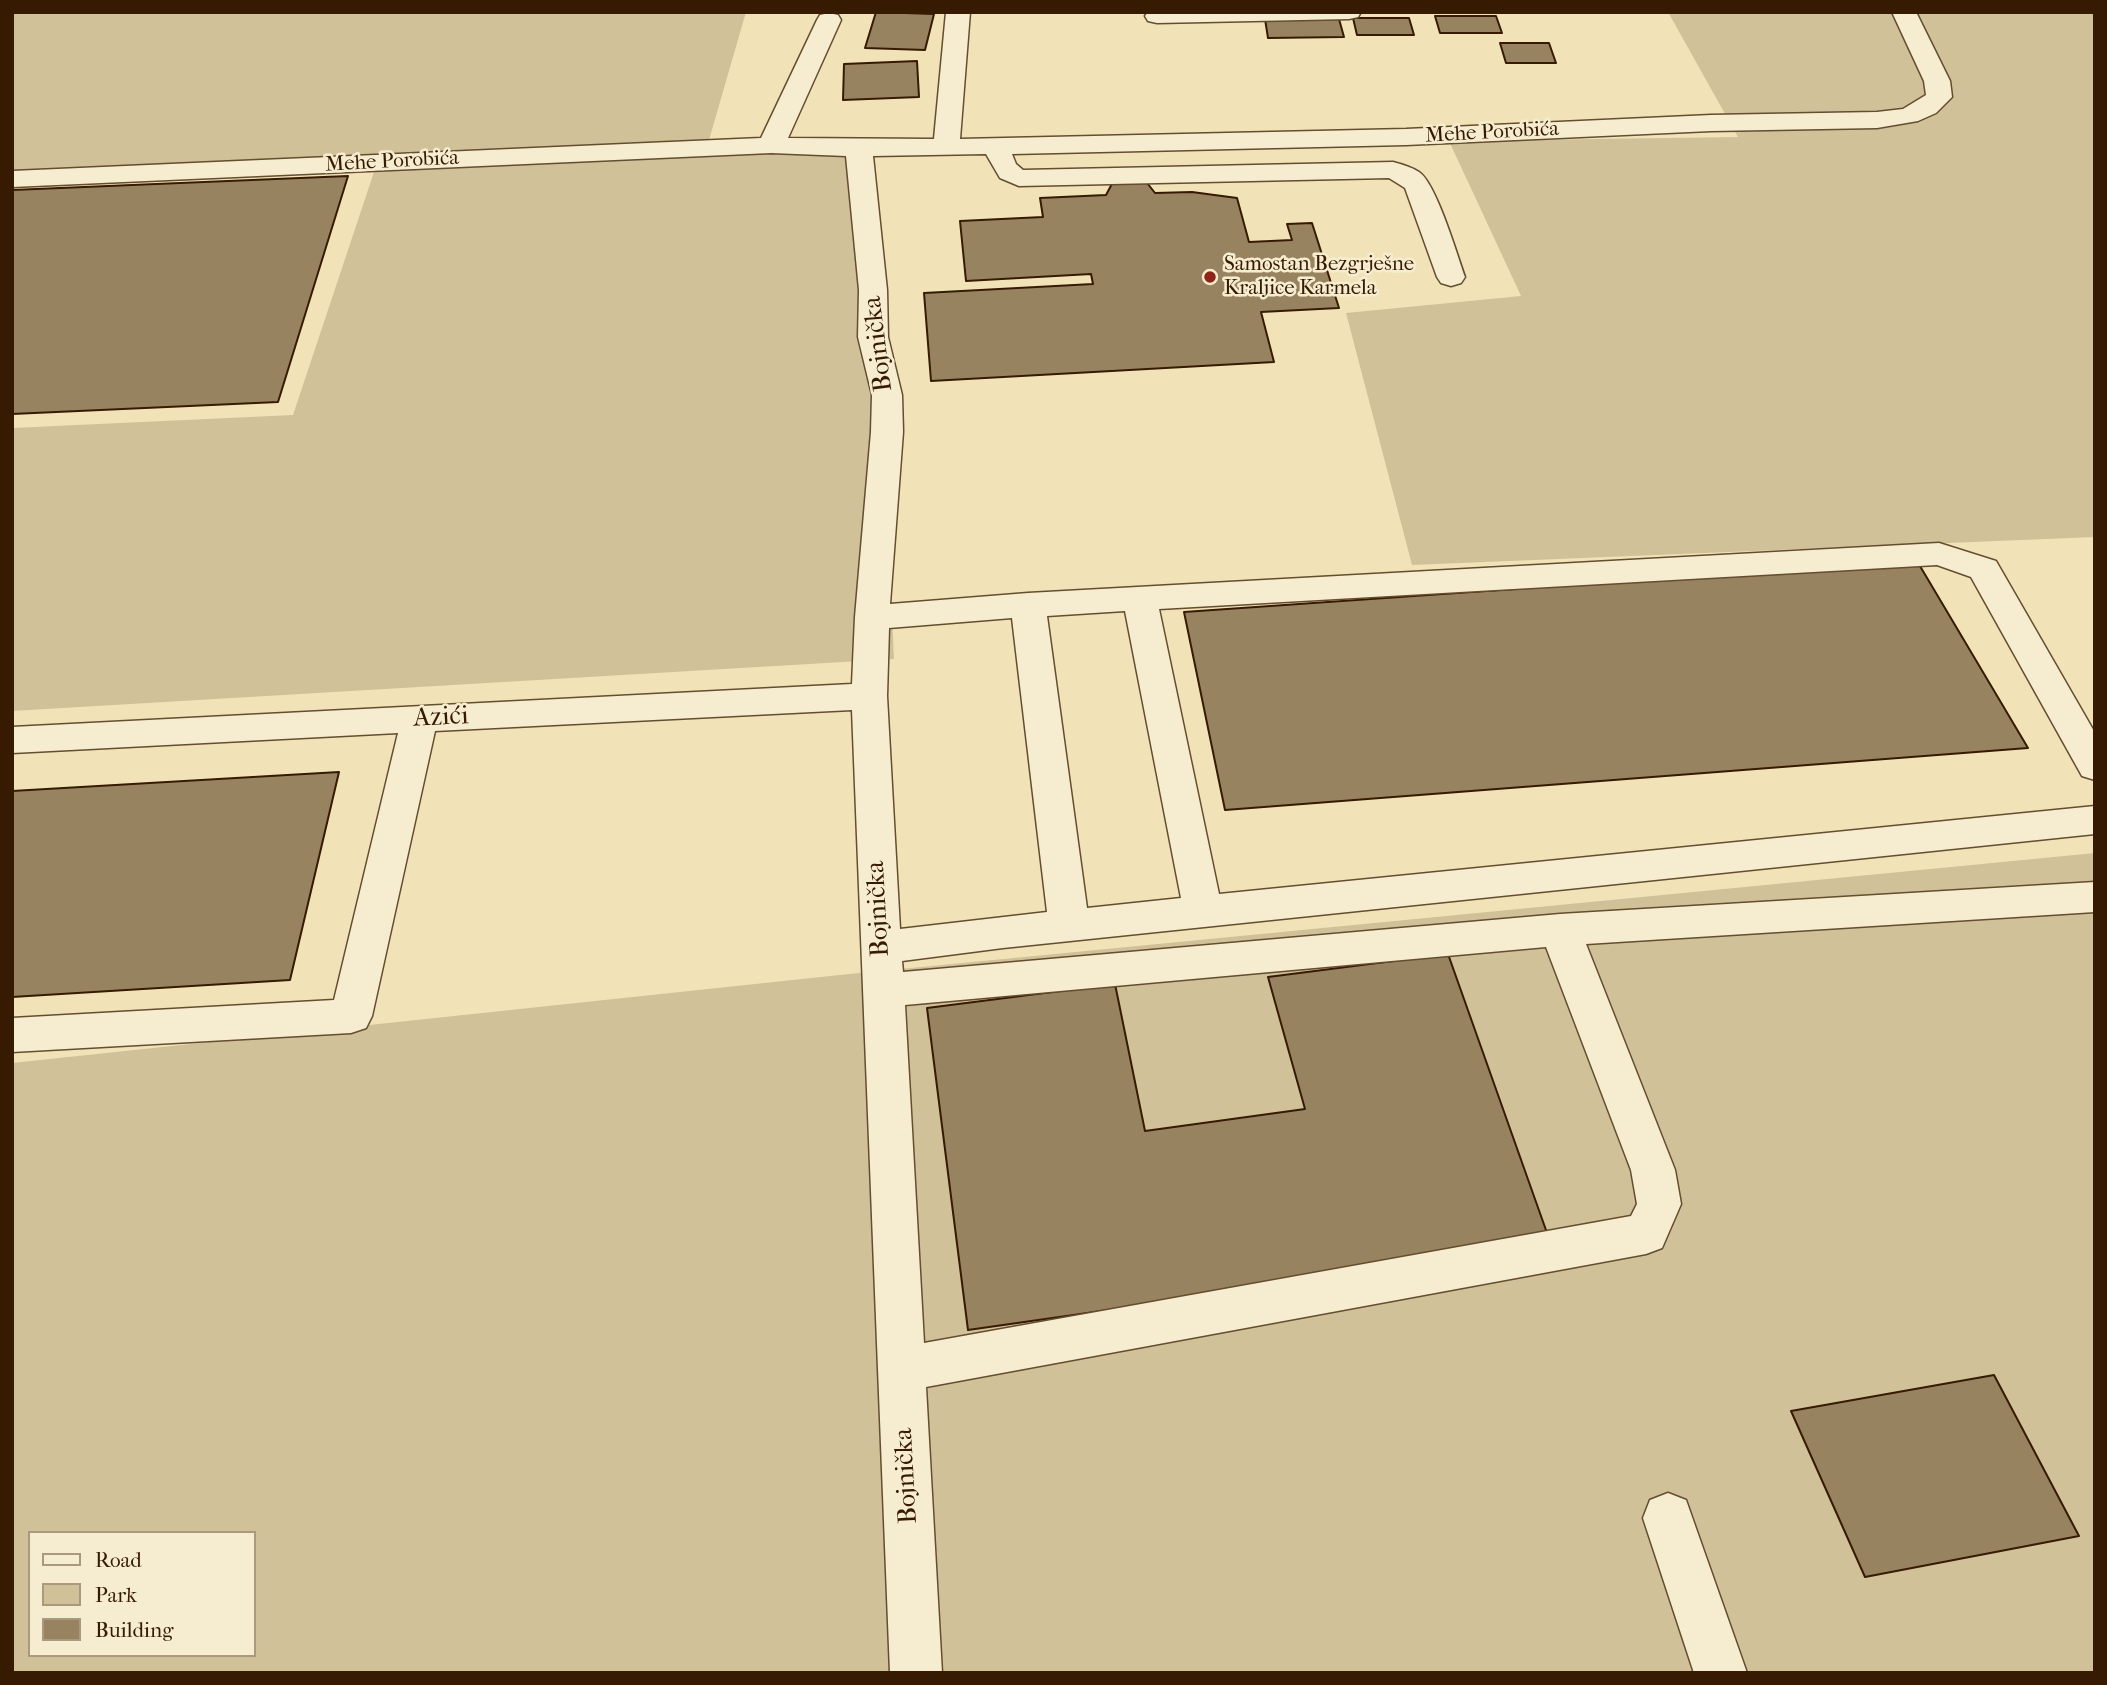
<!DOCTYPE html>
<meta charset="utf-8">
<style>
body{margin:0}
#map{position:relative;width:2107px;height:1685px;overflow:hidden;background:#f1e3b7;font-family:"IM FELL French Canon",serif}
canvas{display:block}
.frame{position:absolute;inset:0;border:14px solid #361b02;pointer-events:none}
.legend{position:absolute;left:28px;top:1531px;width:228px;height:126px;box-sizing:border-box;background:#f6edd0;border:2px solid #a9997e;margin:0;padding:9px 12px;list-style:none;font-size:21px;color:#361b02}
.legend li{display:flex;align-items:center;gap:14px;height:35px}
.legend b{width:35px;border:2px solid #a9997e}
</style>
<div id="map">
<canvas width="2107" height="1685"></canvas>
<div class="frame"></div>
<ul class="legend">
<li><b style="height:9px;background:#f6edd0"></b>Road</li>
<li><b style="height:19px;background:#d1c198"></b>Park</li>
<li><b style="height:19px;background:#978360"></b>Building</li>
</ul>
</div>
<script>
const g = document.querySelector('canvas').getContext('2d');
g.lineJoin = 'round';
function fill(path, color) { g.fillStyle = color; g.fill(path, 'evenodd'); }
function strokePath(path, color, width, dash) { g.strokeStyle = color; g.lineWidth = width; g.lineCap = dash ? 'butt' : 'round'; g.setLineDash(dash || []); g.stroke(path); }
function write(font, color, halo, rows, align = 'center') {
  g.font = font + ' "IM FELL French Canon",serif'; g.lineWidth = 5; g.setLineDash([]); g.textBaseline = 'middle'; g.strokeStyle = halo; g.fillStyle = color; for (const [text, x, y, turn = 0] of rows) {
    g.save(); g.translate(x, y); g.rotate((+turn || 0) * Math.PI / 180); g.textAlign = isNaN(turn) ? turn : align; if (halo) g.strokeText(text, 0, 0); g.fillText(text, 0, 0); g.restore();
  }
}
const green = new Path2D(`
 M12 12H746L707 147H870L894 659 12 711V428L293 415 377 163 12 174Z
 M1668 12H2095V537L1412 565 1346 313 1521 296 1449 141 1738 137Z
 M2095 853V1673H12V1063L849 974ZM30 1533H254V1655H30Z`);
const building = new Path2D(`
 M876 12 934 14 925 50 865 48Z
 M1435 16H1496L1502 33H1440Z
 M1353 18H1409L1414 35H1357Z
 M1265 19H1339L1344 37 1268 38Z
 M1500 43H1549L1556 63H1506Z
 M917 61 919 97 843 100 844 64Z
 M348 176 278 402 12 414V190Z
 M1144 179 1155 193 1192 192 1237 198 1249 242 1292 240 1287 224 1312 223 1339 308 1261 312 1274 362 931 381 924 293 1093 284 1091 274 966 281 960 221 1043 217 1040 198 1106 195 1114 180Z
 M1917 561 2028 748 1225 810 1184 612Z
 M339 772 290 980 12 997V791Z
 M1448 954 1552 1247 968 1330 927 1008 1115 984 1145 1131 1305 1109 1268 977Z
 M1994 1375 2079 1536 1865 1577 1791 1411Z`);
const minor = new Path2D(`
 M946 12H970L960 139 1406 129 1711 115 1877 112 1903 109 1926 95 1924 81 1892 12H1916L1950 81 1952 97 1936 113 1918 121 1877 128 1711 131 1406 145 1012 154 1016 164 1023 170 1393 162C1401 164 1411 167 1419 172 1436 183 1457 255 1465 277L1461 283 1451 286 1441 283 1437 277 1405 188 1389 178 1019 186 1000 178 986 154 873 156 887 290 888 337 902 395 903 432 890 604 1028 593 1939 543 1996 561 2095 733V780L2082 776 1971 577 1937 565 1159 609 1219 894 2095 806V834L1003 948 902 961 903 972 1560 914 2095 882V912L1586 944 1675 1170 1681 1204 1662 1248 1646 1254 926 1387 942 1673H890L852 710 435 731 372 1016 366 1028 351 1033 12 1052V1018L334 1000 398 733 12 753V727L852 684 855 617 871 432 872 395 858 337 859 290 846 156 771 153 12 187V171L761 138 817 20 820 15 829 13 838 15 841 20 788 138 934 139ZM1125 611 1181 898 1087 908 1047 616ZM1012 618 1047 912 900 929 887 696 889 628ZM1546 947 1631 1170 1637 1204 1631 1216 924 1343 905 1005Z
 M1148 12H1361L1358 17 1349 19 1157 23 1148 21 1145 16Z
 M1668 1493 1686 1500 1747 1673H1694L1643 1518 1650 1500Z`);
const markers = [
 [1210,277,7,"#8f2418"]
];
const farStreetnames = [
 ["Mehe Porobića",1492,133,-3],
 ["Mehe Porobića",392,162,-3]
];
const farPoinames = [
 ["Samostan Bezgrješne",1224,265],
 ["Kraljice Karmela",1224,289]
];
const streetNames = [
 ["Bojnička",879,344,-97],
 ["Azići",441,718,-3],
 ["Bojnička",879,909,-93],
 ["Bojnička",907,1476,-93]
];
fill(green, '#d1c198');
fill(building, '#978360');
strokePath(building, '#361b02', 2);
strokePath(minor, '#654d2f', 3);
fill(minor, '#f6edd0');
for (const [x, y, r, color] of markers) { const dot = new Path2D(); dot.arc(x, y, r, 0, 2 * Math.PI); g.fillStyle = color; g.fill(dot); strokePath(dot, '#f6edd0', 2.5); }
write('21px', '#361b02', '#f6edd0', farStreetnames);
write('21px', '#361b02', '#f6edd0', farPoinames, 'left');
write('26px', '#361b02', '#f6edd0', streetNames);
</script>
